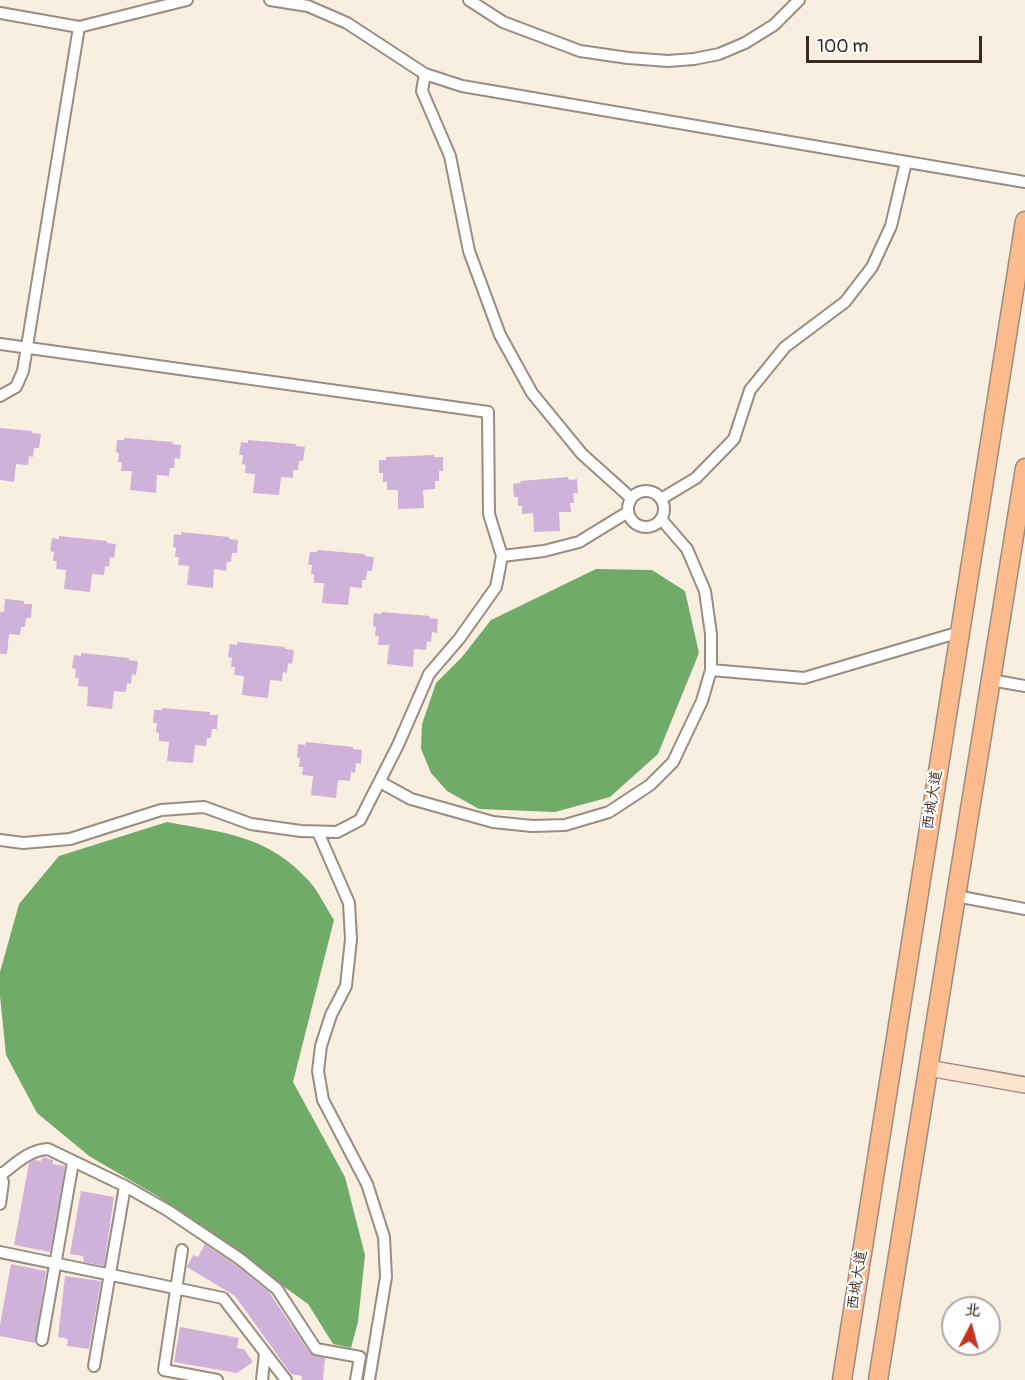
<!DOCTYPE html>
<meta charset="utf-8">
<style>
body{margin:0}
#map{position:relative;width:1025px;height:1380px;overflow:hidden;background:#f8efe1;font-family:Pangolin,"LXGW WenKai TC",sans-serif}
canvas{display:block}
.north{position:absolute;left:941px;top:1296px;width:60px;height:60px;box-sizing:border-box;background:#fff;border:2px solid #b1aaa5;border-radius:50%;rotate:6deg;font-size:16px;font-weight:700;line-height:24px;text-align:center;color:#3b2a1e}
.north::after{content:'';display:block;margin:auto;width:21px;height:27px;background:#c8321e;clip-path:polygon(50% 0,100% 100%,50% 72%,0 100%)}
.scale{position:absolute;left:806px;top:36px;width:176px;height:27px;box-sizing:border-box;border:3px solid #3b2a1e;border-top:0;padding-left:8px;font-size:18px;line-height:21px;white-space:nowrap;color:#3b2a1e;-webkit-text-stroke:4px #fff;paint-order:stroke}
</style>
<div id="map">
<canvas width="1025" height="1380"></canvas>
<div class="north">北</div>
<div class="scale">100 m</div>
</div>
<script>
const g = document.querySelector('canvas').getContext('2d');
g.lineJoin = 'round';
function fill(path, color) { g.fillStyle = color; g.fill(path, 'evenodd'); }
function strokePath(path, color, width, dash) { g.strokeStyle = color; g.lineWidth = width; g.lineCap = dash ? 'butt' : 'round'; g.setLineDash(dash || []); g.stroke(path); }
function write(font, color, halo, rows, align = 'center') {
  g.font = font + ' Pangolin,"LXGW WenKai TC",sans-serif'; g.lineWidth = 4.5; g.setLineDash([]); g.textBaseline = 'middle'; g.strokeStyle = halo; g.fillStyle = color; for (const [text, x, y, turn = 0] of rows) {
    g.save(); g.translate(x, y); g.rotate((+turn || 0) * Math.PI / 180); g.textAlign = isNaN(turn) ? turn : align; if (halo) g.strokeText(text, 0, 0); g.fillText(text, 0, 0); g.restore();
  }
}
const forest = new Path2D(`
 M596 569 652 570 685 591 699 653 658 754 610 797 555 812 479 809 447 791 431 773 421 749 422 724 436 683 462 657 491 620Z
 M167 822C224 833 268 835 309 881 319 892 326 908 334 920L293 1082 345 1177 365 1255 358 1322 351 1348 333 1344 308 1304 159 1197 89 1156 37 1113 6 1055 0 996V972L19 904 59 856Z`);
const building = new Path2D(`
 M0 428 32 431V433L41 434 39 448H34L33 457 29 456 28 465 16 464 14 482 0 480Z
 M125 438 173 442 172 444 181 445 180 459 175 458 174 468H170L169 476 157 475 156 493 130 490 132 471H121L122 462H118L119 453 116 452 117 440H124Z
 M248 440 296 444V446L305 447 303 461H299L298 470H293V478L281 477 279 495 253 493 255 474 245 473 246 465 242 464 243 455H239L241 442 248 443Z
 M434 455V457H443V471H439V481H435V489L423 490 424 508 398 509V490H387V482H383V473H379V460H386V457Z
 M568 477 569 480 577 479 578 493H573L574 503H570L571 512H559L560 531 534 532 533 513 522 514V506H518V497H514L513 484 521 483 520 481Z
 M181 532 229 537V539L238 540 237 553H232L231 562H227L226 571 214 569 213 588 187 585 189 566 178 565 179 557H175L176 548 173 547 174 534 181 535Z
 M59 536 107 541V543L116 544 114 558 110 557 109 567 105 566 104 575 92 574 90 592 64 589 66 570 56 569 57 561H53L54 552 50 551 52 538 59 539Z
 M317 550 365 554V556L374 557 372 571H367L366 580H362V588L350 587 348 605 322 603 324 583H314V574H311L312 565H308L310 552H317Z
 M5 599 24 601V604H32L31 618H26L25 627H21L20 635 9 634 7 654H0V615L1 611 4 612Z
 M382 612 430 616 429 618 438 619 437 633 432 632 431 642 427 641 426 650 414 649 413 667 387 664 389 645H378L379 636H375L376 627 373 626 374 613 381 614Z
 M237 642 285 647V649L294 650 292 664 288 663 287 673 283 672 282 681 270 680 268 698 242 695 244 676 234 675 235 667H231L232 658 228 657 230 644 237 645Z
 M81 653 129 658V660L138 661 136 675 132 674 131 684 127 683 126 692 114 691 112 709 87 706 88 687 78 686 79 678H75L76 669 72 668 74 655 81 656Z
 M162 708 210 712V715H218L217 729H212L211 738H207L206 746 195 745 193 763 167 761 169 742 159 741V733L156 732 157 723H153L154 710H162Z
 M306 742 353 747V749L362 750 361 764 356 763 355 773 351 772 350 781 338 780 336 798 311 795 313 776 302 775 303 767H299L300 758 297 757 298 744 305 745Z
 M43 1157 53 1160V1164L65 1166 50 1252 14 1245 29 1163 35 1160 41 1161Z
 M81 1191 114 1197 104 1266 84 1262 83 1256 70 1254Z
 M205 1244 236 1265 269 1292 310 1353 325 1358 323 1380H301L302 1376 291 1374 235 1296 187 1267 193 1255 198 1257Z
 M11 1264 46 1271 35 1343 0 1336V1325Z
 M65 1276 101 1281 89 1349 67 1346 68 1339 58 1337Z
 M180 1327 239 1338 237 1348 244 1349 253 1362 237 1373 174 1362Z`);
const street = new Path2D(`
 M270 0 308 6 347 23 425 74 462 86 1025 182
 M469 0 503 22 580 51 628 58 668 61 694 59 719 54 745 43 774 25 799 0
 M0 13 79 27 187 0
 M425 74 422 91 450 156 469 251 500 335 532 393 582 454 631 498
 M0 344 488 412 489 514 502 556 496 587 459 639 429 674 398 745 360 820 337 832 301 831 251 824 204 807 161 810 70 839 23 843 0 840
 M0 396 16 387 23 371 79 27
 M628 509a18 18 0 1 1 36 0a18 18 0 1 1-36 0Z
 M661 499 696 478 734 439 750 390 785 347 845 302 872 267 891 226 906 162
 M661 519 687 549 705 591 711 634V670L804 678 960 632
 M502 556 544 551 579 542 628 512
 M991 680 1025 686
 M380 782 411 799 493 822 532 826 565 825 609 812 650 785 673 762 702 701 711 670
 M318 832 349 903 351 939 346 986 331 1015 321 1046 318 1071 323 1100 367 1184 384 1237 386 1277 369 1380
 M956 896 1025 909
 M0 1173 3 1182 0 1204
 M1 1175C15 1164 29 1150 48 1149L125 1186 167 1210 240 1259 277 1289 316 1349 360 1357 356 1380
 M182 1250 164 1370 217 1380
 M0 1252 223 1298 286 1380
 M42 1340 73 1162
 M94 1366 125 1186
 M262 1380 265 1353`);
const secondary = new Path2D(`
 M928 1068 1025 1085`);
const highway = new Path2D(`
 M842 1380 1025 221
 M878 1380 1025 468`);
const streetNames = [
 ["西城大道",933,800,-81],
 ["西城大道",858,1280,-81]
];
fill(forest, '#71ab6a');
fill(building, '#cfb2da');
strokePath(street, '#9a8c80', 14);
strokePath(secondary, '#9a8c80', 18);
strokePath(highway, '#9a8c80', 21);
strokePath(street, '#fff', 10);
strokePath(secondary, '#fde4d1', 15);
strokePath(highway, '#fbbb8d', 18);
write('15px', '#3b2a1e', '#fff', streetNames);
</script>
